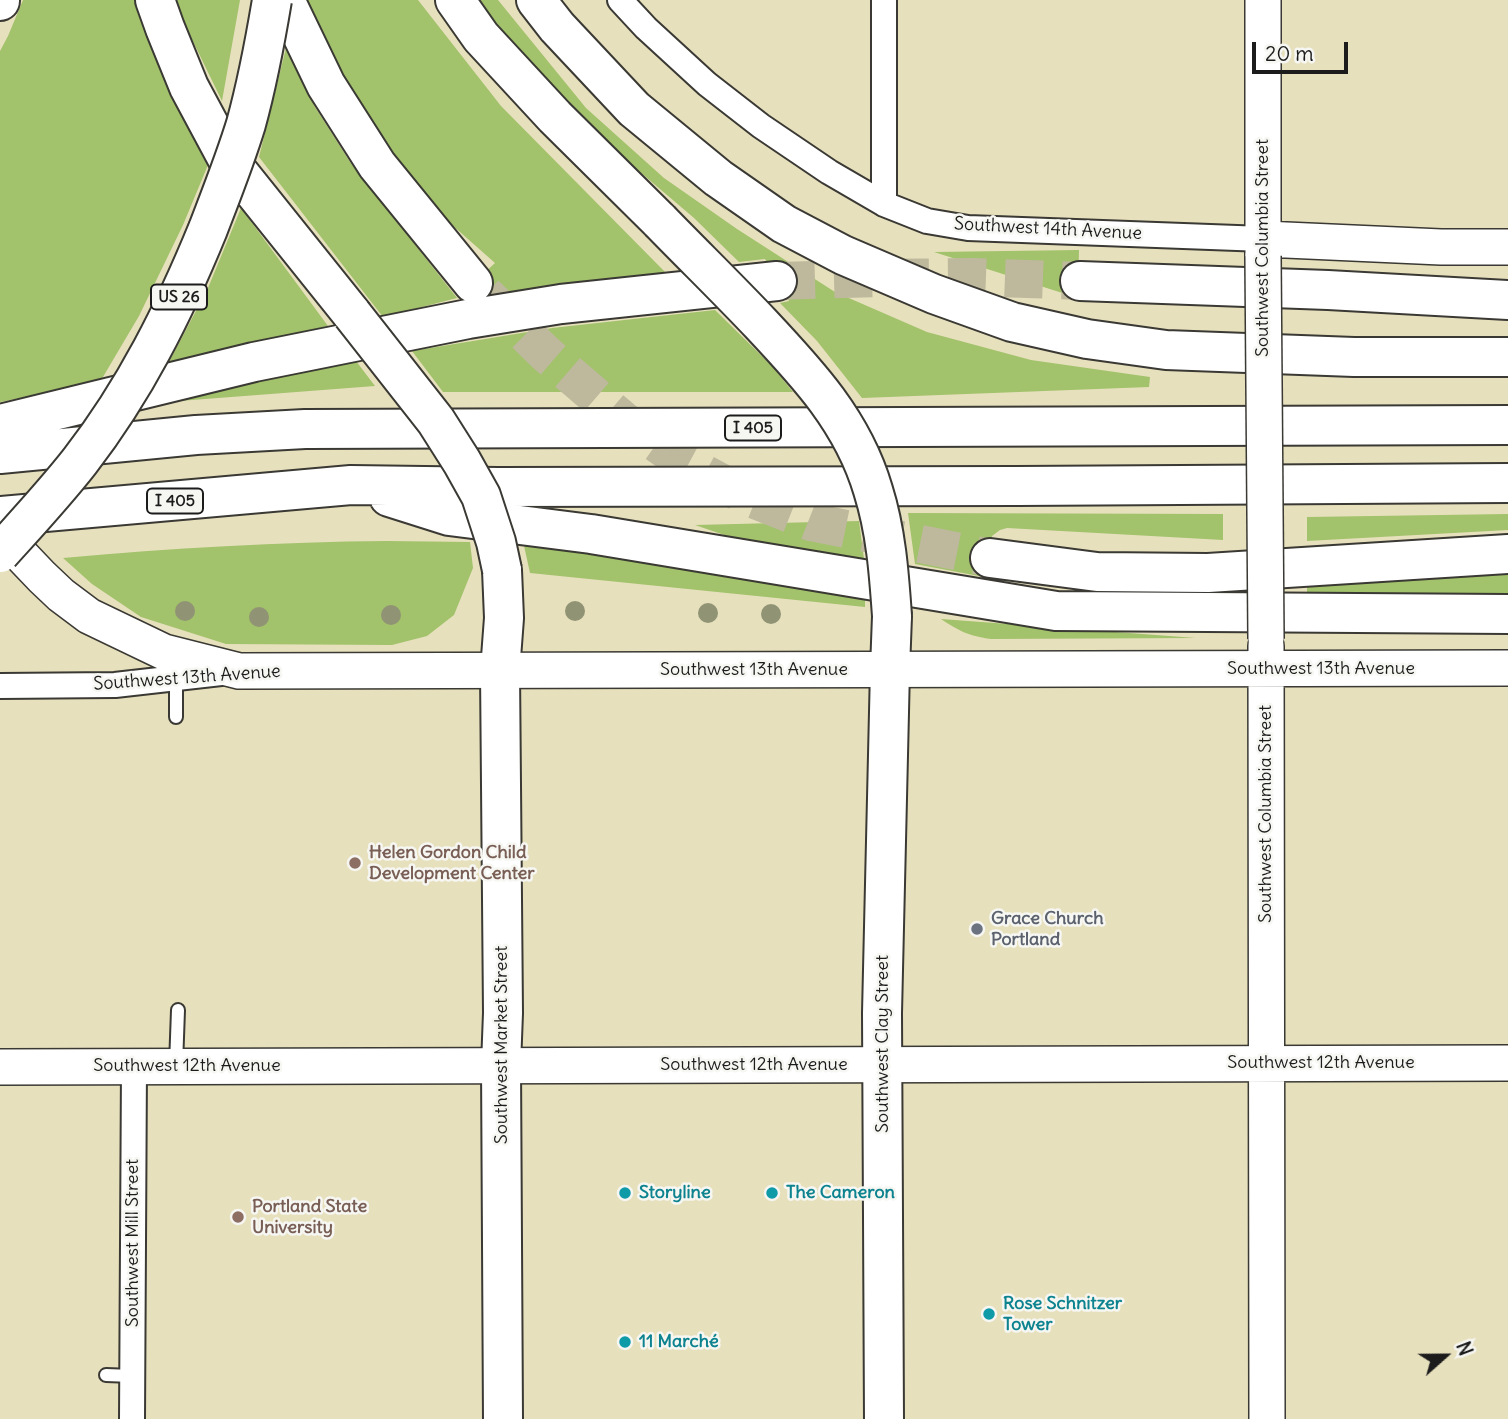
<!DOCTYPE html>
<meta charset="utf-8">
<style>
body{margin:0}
#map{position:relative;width:1508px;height:1419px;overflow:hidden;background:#e7e0bd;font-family:Delius,sans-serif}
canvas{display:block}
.north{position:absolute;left:1410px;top:1321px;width:70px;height:70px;-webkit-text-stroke:5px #f6f6f2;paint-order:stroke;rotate:69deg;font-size:19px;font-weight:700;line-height:28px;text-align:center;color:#1c1c1c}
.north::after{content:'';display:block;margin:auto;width:24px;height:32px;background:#1c1c1c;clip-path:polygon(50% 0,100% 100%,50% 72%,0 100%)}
.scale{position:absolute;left:1252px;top:42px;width:96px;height:32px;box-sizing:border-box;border:4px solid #1c1c1c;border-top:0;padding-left:9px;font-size:21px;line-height:24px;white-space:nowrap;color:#1c1c1c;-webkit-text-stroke:5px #f6f6f2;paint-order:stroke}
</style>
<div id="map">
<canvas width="1508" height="1419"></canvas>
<div class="north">N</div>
<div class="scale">20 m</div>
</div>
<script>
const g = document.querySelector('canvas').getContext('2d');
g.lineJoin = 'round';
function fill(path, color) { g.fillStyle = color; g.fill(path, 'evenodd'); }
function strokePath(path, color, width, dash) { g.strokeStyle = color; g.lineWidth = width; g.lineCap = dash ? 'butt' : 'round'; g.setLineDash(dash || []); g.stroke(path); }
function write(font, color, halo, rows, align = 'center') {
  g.font = font + ' Delius,sans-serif'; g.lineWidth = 5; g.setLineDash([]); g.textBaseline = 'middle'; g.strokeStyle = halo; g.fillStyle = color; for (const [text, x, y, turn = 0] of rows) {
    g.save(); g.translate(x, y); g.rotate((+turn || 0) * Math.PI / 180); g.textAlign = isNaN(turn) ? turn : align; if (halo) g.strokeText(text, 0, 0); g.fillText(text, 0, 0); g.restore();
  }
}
const green = new Path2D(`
 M23 0H141L165 78 177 107 208 165 183 225 139 316 100 382 0 402V51L8 36Z
 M175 0H240L222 101 185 25Z
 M295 0H418L501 106 667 274 457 298 383 317 259 157 286 48 315 107 350 162 457 298 495 263 425 201 366 128Z
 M480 0H498L586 108 664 178 737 229 835 292 927 332 1031 360 1150 377 1149 387 862 398 817 341 780 303 789 301 765 259 739 262 694 218 613 149 506 38Z
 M241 208 328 326 168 364 208 288Z
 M1079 250 1078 298 934 252Z
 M715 310 772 366 793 392H443L412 351 552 328Z
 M356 361 375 386 166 402Z
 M908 513 1223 514V540L1007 528 1000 530 992 536 984 577 915 564Z
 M1508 514V530L1307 541V517Z
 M859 521 864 559 773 548 730 537 695 525Z
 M387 541 470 542 473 568 454 615 427 636 392 645 226 644 141 617 92 584 63 558C171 548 279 542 387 541Z
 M523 541 865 596V607L530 573Z
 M1508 569V598L1307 596V586Z
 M941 619 1196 638 991 639C969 636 959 631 941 619Z`);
const highwayTunnel = new Path2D(`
 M777 281 878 278 975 277 1080 281
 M485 294 545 353 623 420 683 462 750 498 811 522 990 558`);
const lane = new Path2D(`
 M176 678V717
 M176 1065 178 1010
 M106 1375 132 1376`);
const street = new Path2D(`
 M620 0 646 28 707 84 761 126 829 172 884 204 927 221 968 228 1264 239
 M884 204V0
 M0 686 115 685 221 673
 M132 1419 134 1066`);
const secondary = new Path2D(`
 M1263 0V256
 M1264 239 1441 247H1508
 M0 533 42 577 61 595 89 616 164 652 239 671 1508 668
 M1266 646 1267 1419
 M0 1067 1508 1063`);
const primary = new Path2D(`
 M500 671 503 1013 501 1065 503 1419
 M884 1419 882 1013 890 669`);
const highway = new Path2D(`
 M155 0 165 28 189 87 227 158 352 314
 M285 0 326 85 377 165 473 283
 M455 0 481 37 555 117 660 221
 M536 0 557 27 634 109 718 178 784 224 843 255 934 294 1012 322 1087 339 1166 350 1354 357H1508
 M0 1V0
 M1080 281 1328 290 1508 300
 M0 424 254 362 468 319 561 304 777 281
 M0 454 196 435 305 429 1508 425
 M389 497 449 516 591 534 1056 611 1508 614
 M0 516 351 485 498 487 1017 486 1508 483
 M990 558 1097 572 1208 573 1508 554
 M890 669 892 616
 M500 671 504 618 502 570`);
const secondaryBridge = new Path2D(`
 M1263 256 1266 639`);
const highwayBridge = new Path2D(`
 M660 221C694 256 728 289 761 324 808 374 853 422 873 490 886 531 889 573 892 616
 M352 314 436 421 462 462 481 496 496 542 502 570
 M0 553C27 523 55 493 80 461 135 390 174 312 208 229 221 195 235 160 246 124 257 84 265 42 272 0`);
const trees = [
 [185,611],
 [575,611],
 [708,613],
 [771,614],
 [391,615],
 [259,617]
];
const markers = [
 [355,863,7,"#8d6e63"],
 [977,929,7,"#6b7280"],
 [625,1193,7,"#0f9aa8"],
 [772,1193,7,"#0f9aa8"],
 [238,1217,7,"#8d6e63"],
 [989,1314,7,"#0f9aa8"],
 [625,1342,7,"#0f9aa8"]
];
const shields = [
 [179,297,56],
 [753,428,56],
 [175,501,56]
];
const shieldNames = [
 ["US 26",179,297],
 ["I 405",753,428],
 ["I 405",175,501]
];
const streetNames = [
 ["Southwest 14th Avenue",1048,229,3],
 ["Southwest Columbia Street",1263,248,-90],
 ["Southwest 13th Avenue",1321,669],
 ["Southwest 13th Avenue",754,670],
 ["Southwest 13th Avenue",187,678,-4],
 ["Southwest Columbia Street",1266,814,-90],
 ["Southwest Clay Street",883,1044,-90],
 ["Southwest Market Street",502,1045,-90],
 ["Southwest 12th Avenue",1321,1063],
 ["Southwest 12th Avenue",754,1065],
 ["Southwest 12th Avenue",187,1066],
 ["Southwest Mill Street",133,1243,-90]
];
const educationNames = [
 ["Helen Gordon Child",369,853],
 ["Development Center",369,874],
 ["Portland State",252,1207],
 ["University",252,1228]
];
const worshipNames = [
 ["Grace Church",991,919],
 ["Portland",991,940]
];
const cultureNames = [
 ["Storyline",639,1193],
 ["The Cameron",786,1193],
 ["Rose Schnitzer",1003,1304],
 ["Tower",1003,1325],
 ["11 Marché",639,1342]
];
fill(green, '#a2c26b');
strokePath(highwayTunnel, '#beb99d', 38, [38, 19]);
strokePath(lane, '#3a3934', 16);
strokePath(street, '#3a3934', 28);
strokePath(secondary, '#3a3934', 38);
strokePath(primary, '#3a3934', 42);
strokePath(highway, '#3a3934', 42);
strokePath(lane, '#fff', 12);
strokePath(street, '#fff', 24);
strokePath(secondary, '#fff', 35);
strokePath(primary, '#fff', 38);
strokePath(highway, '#fff', 38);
strokePath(secondaryBridge, '#3a3934', 38, []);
strokePath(highwayBridge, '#3a3934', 42, []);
strokePath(secondaryBridge, '#fff', 35);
strokePath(highwayBridge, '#fff', 38);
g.fillStyle = '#919474';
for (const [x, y] of trees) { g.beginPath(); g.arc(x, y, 10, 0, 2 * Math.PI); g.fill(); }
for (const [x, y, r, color] of markers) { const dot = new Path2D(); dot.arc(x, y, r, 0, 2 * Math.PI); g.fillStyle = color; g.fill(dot); strokePath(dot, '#f6f6f2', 2.5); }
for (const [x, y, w] of shields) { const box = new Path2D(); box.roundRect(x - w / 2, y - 12.5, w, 25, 5); g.fillStyle = '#f6f6f2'; g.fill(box); strokePath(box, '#1c1c1c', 2); }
write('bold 16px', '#1c1c1c', null, shieldNames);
write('18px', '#1c1c1c', '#f6f6f2', streetNames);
write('bold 18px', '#785e54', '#f6f6f2', educationNames, 'left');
write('bold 18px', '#5b616d', '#f6f6f2', worshipNames, 'left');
write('bold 18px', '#0d838f', '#f6f6f2', cultureNames, 'left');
</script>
